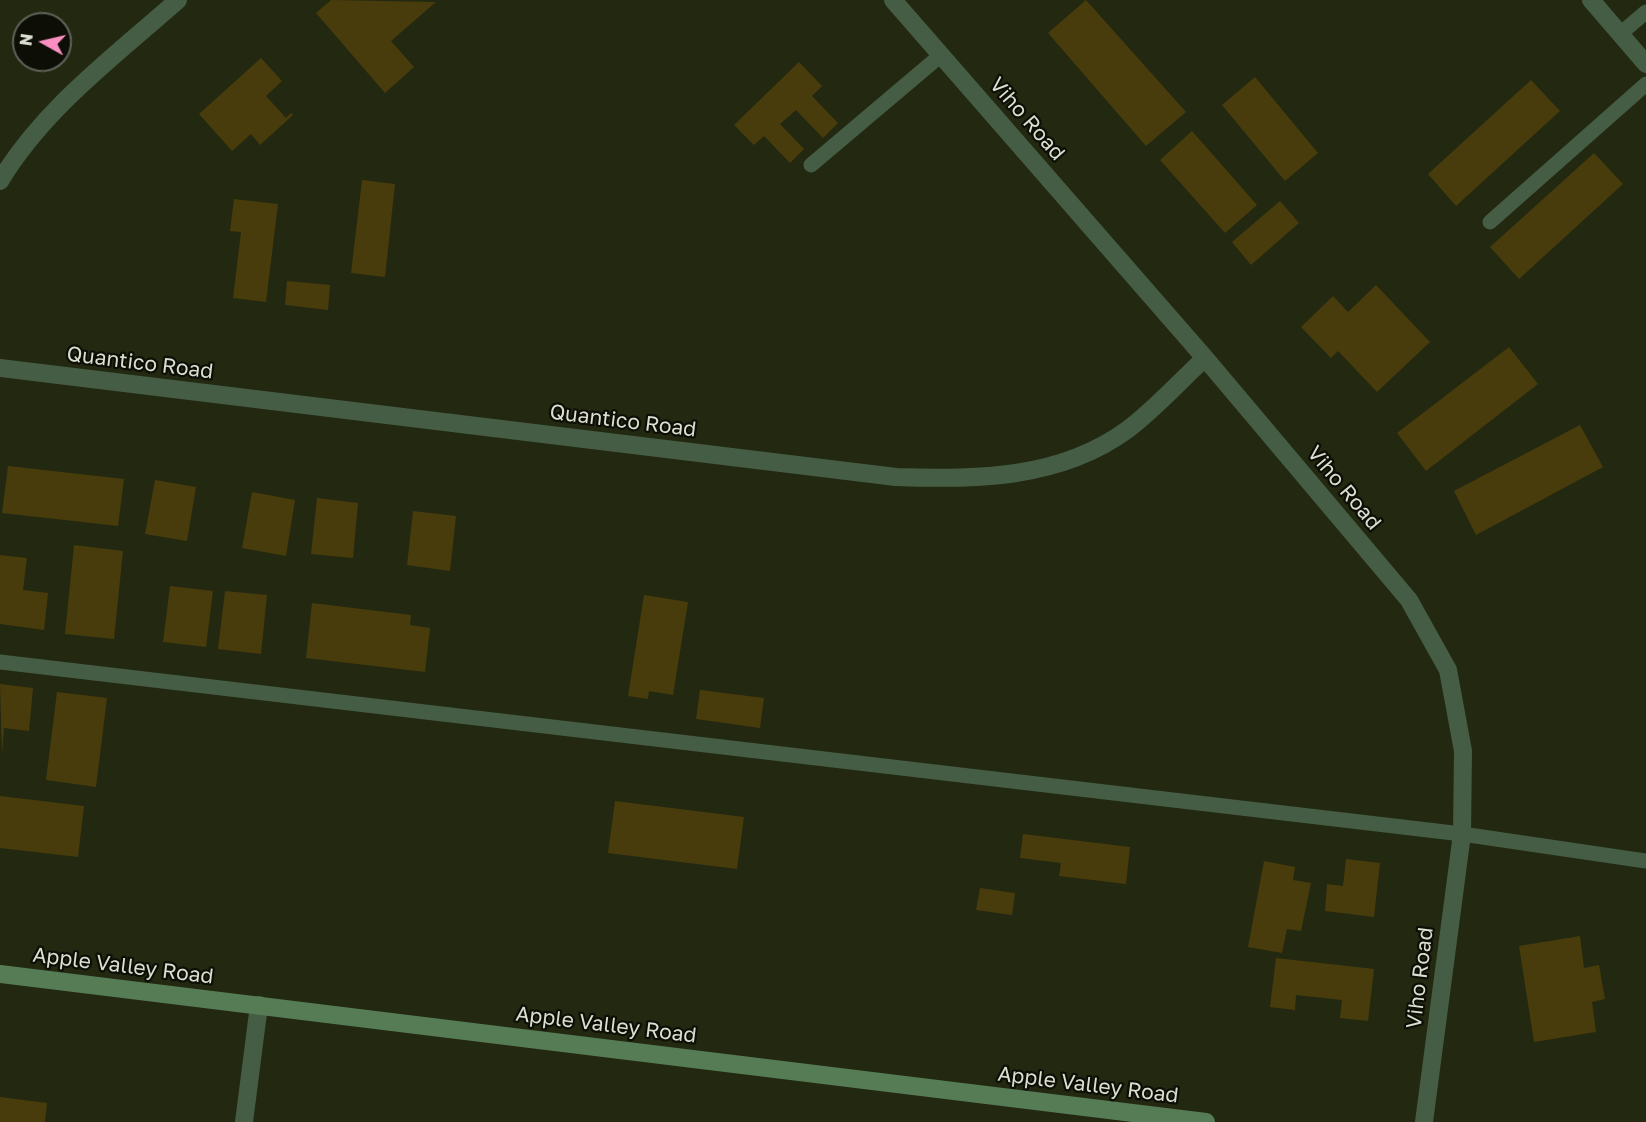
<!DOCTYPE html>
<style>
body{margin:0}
#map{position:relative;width:1646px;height:1122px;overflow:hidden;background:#232811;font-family:"Golos Text",sans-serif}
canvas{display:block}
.north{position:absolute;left:12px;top:12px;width:60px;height:60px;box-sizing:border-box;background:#0d0f06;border:2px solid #5f6257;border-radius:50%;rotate:278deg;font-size:16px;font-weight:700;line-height:24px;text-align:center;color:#dbdfd1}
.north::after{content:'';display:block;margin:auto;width:21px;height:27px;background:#fc8fc2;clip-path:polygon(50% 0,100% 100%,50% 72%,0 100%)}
</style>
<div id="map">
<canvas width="1646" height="1122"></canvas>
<div class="north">N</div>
</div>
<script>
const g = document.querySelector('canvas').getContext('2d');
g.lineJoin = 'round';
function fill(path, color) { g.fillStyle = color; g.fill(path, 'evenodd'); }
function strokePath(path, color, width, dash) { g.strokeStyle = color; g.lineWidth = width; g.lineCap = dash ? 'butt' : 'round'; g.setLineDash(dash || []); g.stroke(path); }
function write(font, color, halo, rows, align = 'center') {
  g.font = font + ' "Golos Text",sans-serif'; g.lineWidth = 4.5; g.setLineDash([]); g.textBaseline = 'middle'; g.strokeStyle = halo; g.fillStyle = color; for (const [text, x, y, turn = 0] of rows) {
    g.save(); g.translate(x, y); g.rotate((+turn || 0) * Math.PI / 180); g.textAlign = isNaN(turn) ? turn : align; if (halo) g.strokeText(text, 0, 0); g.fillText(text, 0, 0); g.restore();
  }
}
const building = new Path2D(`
 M331 0 436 2 391 41 414 67 385 93 316 13Z
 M1086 0 1186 112 1146 146 1048 33Z
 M261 58 282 81 266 96 286 118 291 113 293 115 260 145 251 134 232 151 199 114Z
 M799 62 822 86 812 96 838 123 823 138 796 110 780 124 804 149 790 163 764 136 754 145 734 125Z
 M1255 77 1318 153 1285 181 1222 105Z
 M1531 80 1560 111 1456 206 1428 174Z
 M1192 131 1257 205 1225 233 1160 160Z
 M1594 153 1623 184 1519 279 1490 247Z
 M362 180 395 184 385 277 351 273Z
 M234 199 278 204 266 302 233 298 241 232 230 231Z
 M1280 201 1299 223 1251 265 1232 242Z
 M287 281 330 285 328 310 285 305Z
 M1376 285 1430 342 1377 392 1338 351 1331 358 1301 327 1333 296 1348 312Z
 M1509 347 1538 384 1426 471 1397 433Z
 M1580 425 1603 467 1476 535 1454 491Z
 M8 466 124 479 118 526 2 513Z
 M155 480 196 487 187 541 145 534Z
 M252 492 295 500 286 556 242 548Z
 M317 498 358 503 353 558 311 554Z
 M413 511 456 516 450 571 407 565Z
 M74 545 123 551 114 639 65 634Z
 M0 555 27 558 23 590 48 593 44 630 0 624Z
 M170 586 213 591 206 647 163 642Z
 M225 591 267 595 261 654 218 649Z
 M644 595 688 602 673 695 649 691 648 699 628 696Z
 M312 603 411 615 410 625 430 628 425 672 306 658Z
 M0 684 33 688 29 731 4 728 2 755Z
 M700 690 764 698 760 728 696 719Z
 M57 692 107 698 96 787 46 780Z
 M0 796 84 806 78 857 0 848Z
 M615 801 744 817 737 869 608 853Z
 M1023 834 1130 847 1126 884 1059 876 1061 863 1020 858Z
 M1346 859 1380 863 1374 917 1325 911 1327 884 1343 886Z
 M1264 861 1295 867 1293 880 1311 883 1301 931 1287 929 1282 953 1248 947Z
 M980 888 1015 893 1012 915 976 910Z
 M1580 936 1584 968 1599 965 1605 999 1592 1002 1596 1032 1534 1042 1519 946Z
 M1276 958 1374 969 1368 1021 1340 1018 1342 1000 1296 995 1295 1010 1270 1007Z
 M0 1097 47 1103 45 1122H0Z`);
const lane = new Path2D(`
 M1620 34 1646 12
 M811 165 941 55
 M1490 222 1646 84
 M0 662 1462 834 1646 861`);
const street = new Path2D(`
 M893 0 1205 358 1409 600 1448 670 1463 751 1462 834 1424 1122
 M1591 0 1646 64
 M0 181C44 108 115 56 178 0
 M0 368 896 477C975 480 1060 479 1127 430 1154 410 1179 382 1205 358
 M244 1122 259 1005`);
const secondary = new Path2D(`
 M0 974 1206 1122`);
const streetNames = [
 ["Viho Road",1027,119,49],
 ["Quantico Road",140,363,7],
 ["Quantico Road",623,421,7],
 ["Viho Road",1344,488,50],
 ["Apple Valley Road",123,966,7],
 ["Viho Road",1420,978,-83],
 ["Apple Valley Road",606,1025,7],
 ["Apple Valley Road",1088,1085,7]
];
fill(building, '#483c0c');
strokePath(lane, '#455d45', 15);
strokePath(street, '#455d45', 18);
strokePath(secondary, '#557c55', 18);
write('21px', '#dbdfd1', '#0d0f06', streetNames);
</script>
